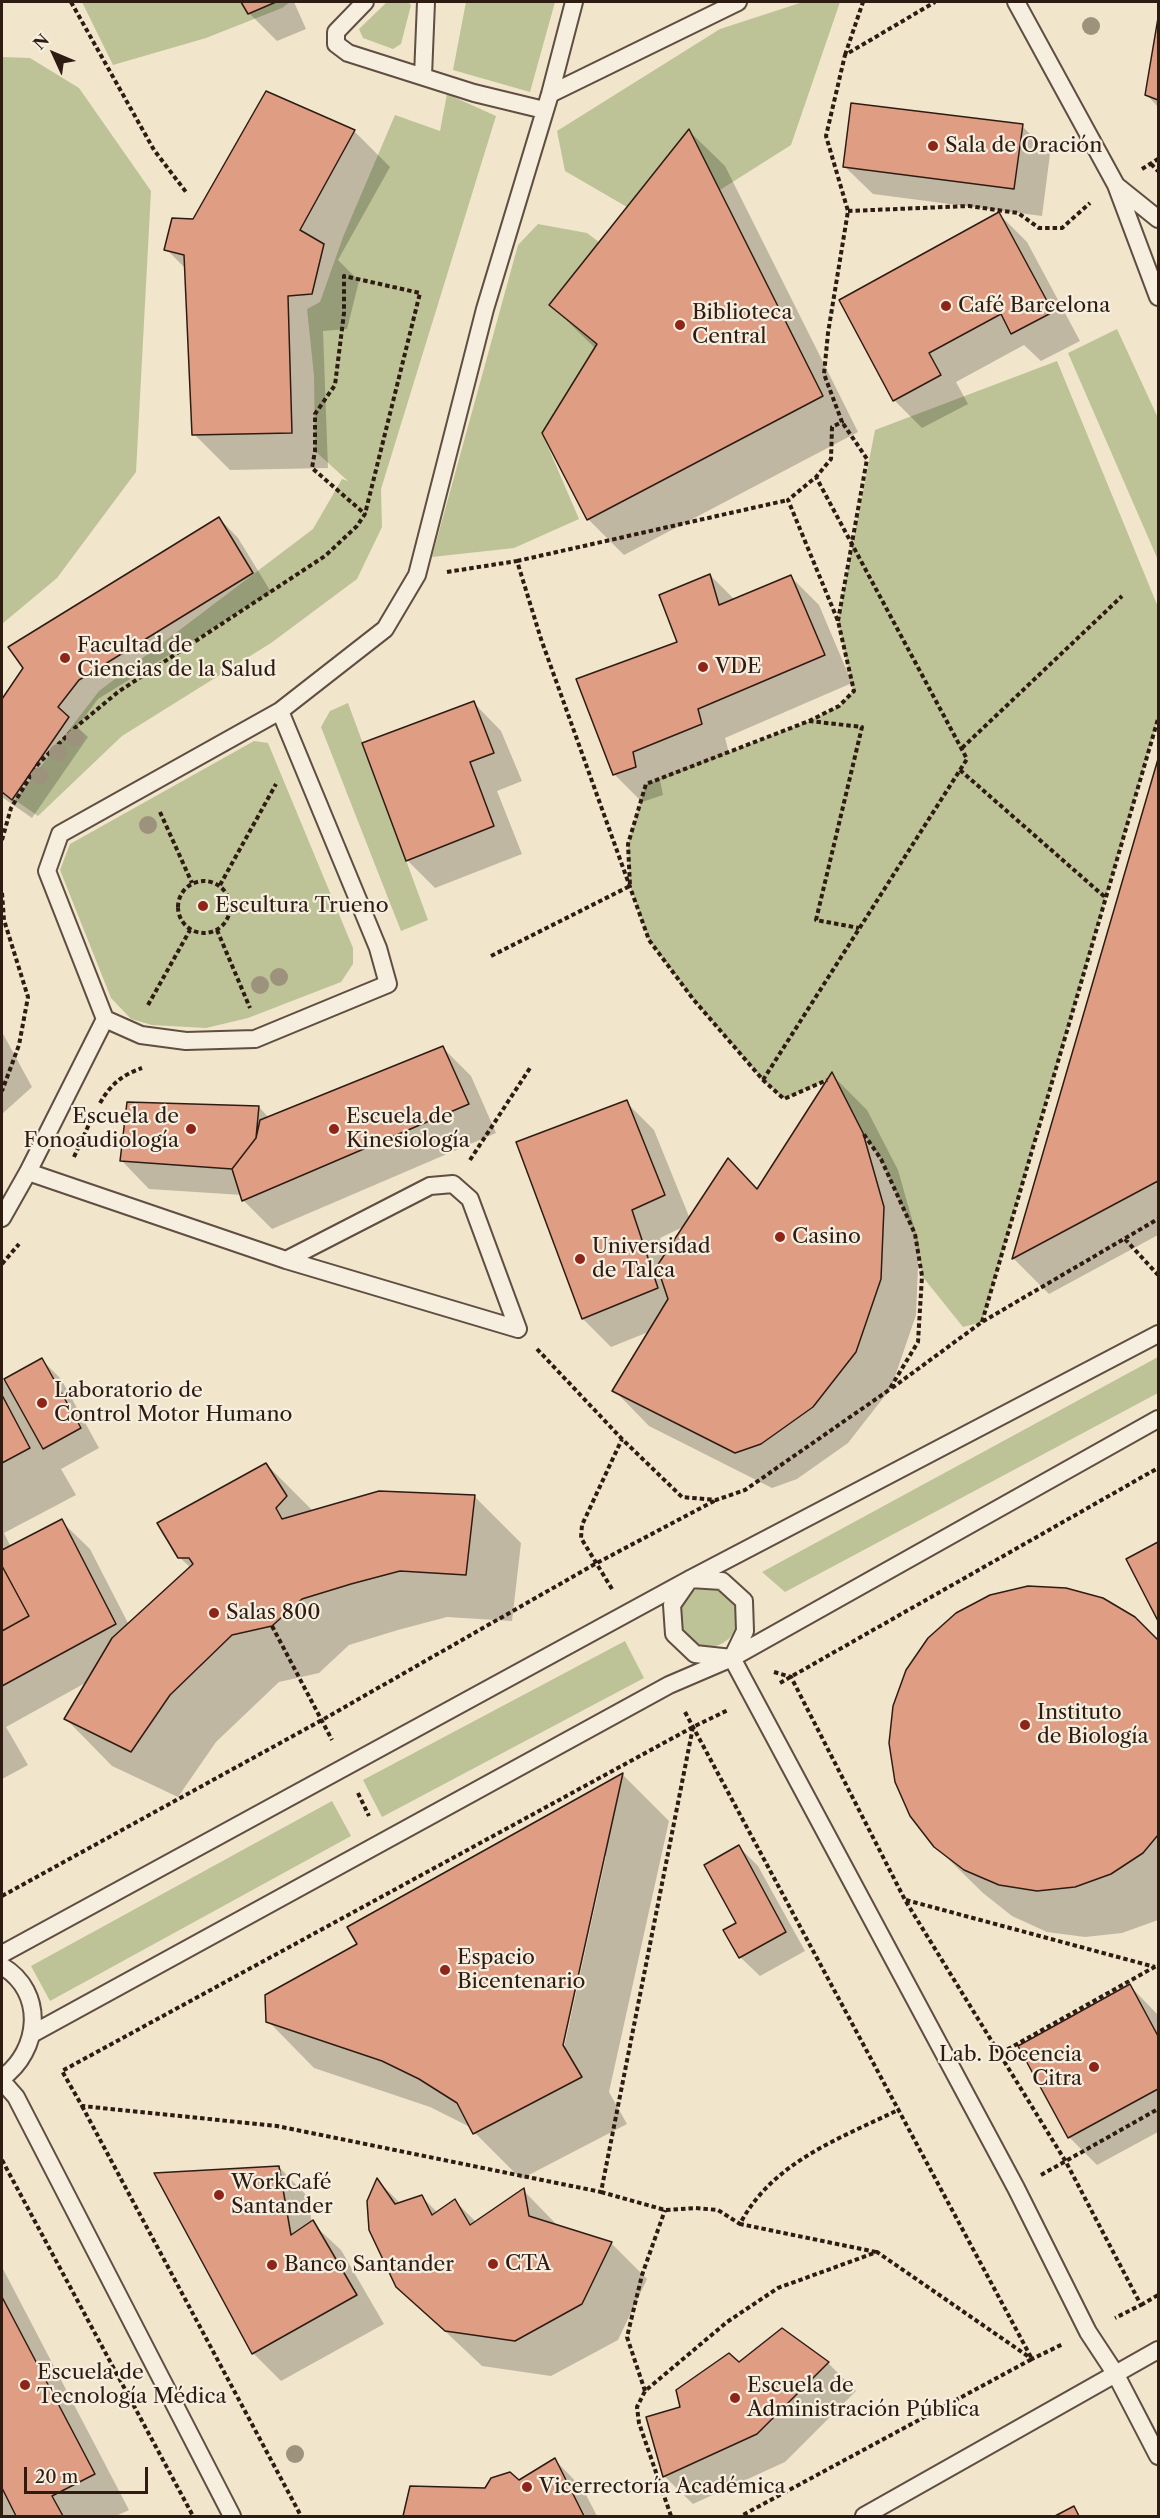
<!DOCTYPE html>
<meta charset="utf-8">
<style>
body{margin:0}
#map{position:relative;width:1160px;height:2518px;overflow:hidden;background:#f1e5cc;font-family:"Libre Caslon Text",serif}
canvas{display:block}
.frame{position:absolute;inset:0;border:3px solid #2e1c13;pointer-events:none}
.north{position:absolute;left:24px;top:24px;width:60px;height:60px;-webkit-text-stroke:4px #f6eede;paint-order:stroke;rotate:314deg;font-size:16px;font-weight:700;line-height:24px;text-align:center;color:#2e1c13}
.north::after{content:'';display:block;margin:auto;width:21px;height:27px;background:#2e1c13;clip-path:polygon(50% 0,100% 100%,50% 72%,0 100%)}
.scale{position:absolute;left:24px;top:2467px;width:124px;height:27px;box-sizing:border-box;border:3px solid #2e1c13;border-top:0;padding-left:8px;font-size:18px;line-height:21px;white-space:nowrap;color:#2e1c13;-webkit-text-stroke:4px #f6eede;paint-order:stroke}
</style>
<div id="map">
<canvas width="1160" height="2518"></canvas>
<div class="frame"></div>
<div class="north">N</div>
<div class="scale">20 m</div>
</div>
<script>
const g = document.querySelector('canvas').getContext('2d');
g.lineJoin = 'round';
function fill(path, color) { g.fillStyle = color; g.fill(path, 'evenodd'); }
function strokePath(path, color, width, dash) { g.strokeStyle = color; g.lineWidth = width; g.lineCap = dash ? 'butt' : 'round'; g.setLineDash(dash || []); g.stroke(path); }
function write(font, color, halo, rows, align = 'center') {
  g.font = font + ' "Libre Caslon Text",serif'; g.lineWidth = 4.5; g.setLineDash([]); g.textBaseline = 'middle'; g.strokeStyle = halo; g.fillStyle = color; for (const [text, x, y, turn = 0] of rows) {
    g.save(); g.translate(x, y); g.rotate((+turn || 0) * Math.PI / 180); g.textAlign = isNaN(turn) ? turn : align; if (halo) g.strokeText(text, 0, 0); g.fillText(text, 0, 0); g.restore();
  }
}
const green = new Path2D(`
 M82 2H241L248 13 276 2H290L282 8 206 38 113 65Z
 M387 2H408L411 5 401 44 393 49 363 38 359 29Z
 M466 2H555L530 92 453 70Z
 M803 2H840L791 145 720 190 689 129 627 207 565 171 557 131 720 29Z
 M2 57 30 58 79 88 151 191 136 472 57 578 2 624Z
 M447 94 496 116 381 489 382 527 357 579 271 643 122 736 38 816 15 800 99 691 313 529 342 479 348 481 315 451 314 376 307 309 320 302 343 237 395 115 440 131Z
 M538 224 587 233 599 242 549 305 597 344 542 433 579 519 514 548 432 557 518 245Z
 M1117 329 1158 418V560L1068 353Z
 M1057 361 1158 607V719L982 1322 963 1327 922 1276 915 1234 881 1159 827 1080 784 1099 763 1080 693 999 649 940 630 886 628 844 646 784 809 721 839 706 853 691 838 621 875 430Z
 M348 703 428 920 401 931 321 727 330 711Z
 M254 741 268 743 353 948V964L341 982 248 1018 206 1028 152 1025 131 1019 111 998 60 870 70 844Z
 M1158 1357V1393L785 1592 762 1572Z
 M678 1617a30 30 0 1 1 60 0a30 30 0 1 1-60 0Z
 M625 1641 644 1678 382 1817 363 1780Z
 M332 1801 351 1836 50 2001 31 1966Z`);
const shadow = new Path2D(`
 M243 2H294L306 29 277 41 249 13Z
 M1158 27V107L1147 95Z
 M267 93 355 132 390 167 338 260 359 281 347 329 323 331 328 468 230 470 194 434 186 269 166 249 194 221Z
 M1022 126 1050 154 1042 216 873 194 844 166Z
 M689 131 725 166 858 432 624 555 588 519 544 433 596 349 551 305Z
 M999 214 1027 242 1080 341 1041 361 1024 345 956 382 968 404 922 428 894 400Z
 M219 518 238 538 271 592 98 699 77 727 88 737 32 818 2 797V702L25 668Z
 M710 575 735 600 791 577 819 605 852 683 725 738 729 753 660 780 663 795 642 802 614 774Z
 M473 702 501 731 522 781 497 791 522 854 435 888 407 860Z
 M1158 765V1235L1049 1294 1013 1258Z
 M2 1032 32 1087 2 1114Z
 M443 1048 471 1076 496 1133 272 1229 244 1201 242 1195 149 1189 121 1160 259 1107 269 1118Z
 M832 1075 867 1110 898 1170 919 1244 916 1315 891 1388 848 1443 797 1479 772 1488 649 1426 614 1390 651 1331 611 1347 583 1319 518 1142 626 1102 654 1130 690 1219 758 1190ZM685 1226 665 1256 660 1238Z
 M42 1360 61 1379 99 1448 61 1469 76 1495 4 1533 11 1547 61 1521 90 1549 129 1625 191 1568 179 1557 266 1464 313 1511 474 1496 521 1543 512 1621 447 1617 398 1630 349 1645 319 1673 279 1682 216 1742 178 1797 112 1766 66 1719 87 1682 6 1727 28 1765 2 1779V1379L9 1387Z
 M1158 1543V1618L1128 1560Z
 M1134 1618 1158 1642V1920L1122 1933 1085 1937 1047 1932 1012 1916 983 1893 935 1846Z
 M623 1775 669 1821 609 2092 627 2124 521 2179 468 2126 430 2107 314 2068 268 2021 359 1944 349 1928ZM603 1856H606L563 2052H560Z
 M739 1847 758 1866 805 1951 760 1976 740 1957Z
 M1130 1986 1158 2015V2132L1097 2165 1069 2137Z
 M279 2167 307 2196 312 2223 341 2250 384 2324 281 2381 253 2353Z
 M378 2181 401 2204 421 2196 438 2213 455 2201 476 2222 523 2190 559 2227 611 2243 647 2279 618 2340 551 2376 482 2366 397 2286Z
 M2 2267 129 2510 116 2516H2Z
 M782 2330 828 2363 856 2391 785 2462 693 2504 664 2476 682 2408Z
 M555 2460 583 2489 597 2516H404L411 2488 486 2489 519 2482Z`);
const building = new Path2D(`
 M241 2H276L248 14Z
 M1158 18V100L1145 95Z
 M266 91 355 130 300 230 324 244 312 294 288 296 292 433 192 435 184 255 164 250 172 218 193 219Z
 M851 103 1023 124 1014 189 843 167Z
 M689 129 823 396 587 520 542 433 597 344 549 305Z
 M999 212 1053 312 1011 334 1001 314 929 353 941 375 893 401 839 300Z
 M219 517 253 573 79 680 58 707 69 717 12 800 2 792V699L23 668 8 647Z
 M710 574 719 605 791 575 825 655 698 709 702 724 633 752 636 767 613 775 576 679 677 642 659 595Z
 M474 701 494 753 470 762 494 826 406 861 362 743Z
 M1158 759V1181L1012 1259Z
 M443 1046 469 1104 242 1201 232 1169 256 1138 260 1120Z
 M832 1072 863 1133 884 1207 881 1279 856 1352 813 1407 761 1444 735 1453 612 1391 668 1299 657 1266 728 1158 757 1189Z
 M627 1100 665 1195 632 1210 658 1288 582 1319 516 1142Z
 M127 1102 259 1106 256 1138 232 1169 120 1161Z
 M42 1358 81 1428 43 1449 4 1379Z
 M2 1395 30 1448 2 1463Z
 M266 1463 287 1496 276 1508 282 1519 379 1491 475 1495 466 1575 400 1571 351 1584 302 1599 272 1626 232 1635 170 1695 131 1752 64 1719 112 1638 193 1564 189 1558H178L157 1523Z
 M62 1519 116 1624 2 1686V1631L29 1616 2 1566V1550Z
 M1158 1542V1621L1126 1559Z
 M2 1566 29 1616 2 1631Z
 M1028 1586 1066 1588 1103 1598 1135 1617 1158 1640V1835L1143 1853 1111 1874 1075 1887 1037 1891 999 1885 964 1870 934 1847 910 1816 895 1782 889 1743 893 1706 906 1670 928 1638 956 1613 990 1595Z
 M623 1773 563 2045 582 2077 473 2134 457 2103 419 2079 382 2061 266 2022 265 1995 357 1944 347 1927Z
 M739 1845 786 1932 739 1958 723 1930 736 1923 704 1865Z
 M1130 1984 1158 2036V2089L1068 2138 1018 2046Z
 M279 2166 291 2235 313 2220 357 2295 252 2354 154 2173Z
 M377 2178 395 2204 422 2195 432 2215 455 2199 470 2225 524 2188 529 2216 612 2242 582 2304 515 2341 445 2331 396 2287 369 2230 367 2201Z
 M2 2297 95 2474 52 2496 63 2516H16L2 2488Z
 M782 2328 829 2362 757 2434 663 2477 646 2417 680 2407 676 2390 729 2353 739 2362Z
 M555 2458 584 2516H403L410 2486 485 2488 491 2478 510 2472 519 2480Z
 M1074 2506 1079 2516H1055Z`);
const path = new Path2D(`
 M71 2 154 150 186 192
 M845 55 863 2
 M1151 164 1158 171
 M1142 169 1158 159
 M848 211 969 206 1018 213 1039 228H1062L1090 203
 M517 561 788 500
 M447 572 517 561 541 639 649 940 693 999 763 1080 784 1099 827 1080
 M838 621 867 459 842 422
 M809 721 862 727 816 920 859 928
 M962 748 1122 596
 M960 770 1106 898
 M160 812 192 883
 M2 840 11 808 38 764 76 727 118 692 325 556 357 526 365 514 420 293 344 276V313L335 385 315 414V451L312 468 365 514
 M178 907a26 26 0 1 1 52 0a26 26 0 1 1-52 0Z
 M220 885 276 784
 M2 893 4 920 28 997 19 1045 2 1091
 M217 930 250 1008
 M491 956 630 886 628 844 646 784 809 721 839 706 854 691 838 621 788 500 816 477 831 459 832 427 842 422 824 374 828 333 848 211 826 136 845 55 935 2
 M148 1005 190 930
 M763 1080 967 759 816 477
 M100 1103C111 1084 122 1075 142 1068
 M74 1157 91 1120
 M470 1160 530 1068
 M1125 1239 1158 1275
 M2 1264 19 1244
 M982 1322 1158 719
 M537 1349 622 1439 682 1497 716 1500 745 1490 889 1390 918 1342 922 1276 915 1234 881 1159 863 1133
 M892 1388 982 1322 1158 1219
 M612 1589 581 1538 582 1525 622 1439
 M272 1626 332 1740
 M774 1672 791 1677 905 1900 1066 2162 1141 2305 1115 2318
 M780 1683 1158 1468
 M685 1712 1032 2359 741 2516
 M693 1727 601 2192 277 2126 82 2106 62 2071 693 1727 728 1710
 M358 1793 369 1816
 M2 1896 322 1720 595 1564 716 1500
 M906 1900 1155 1967
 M1001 2053 1158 1965
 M82 2106 301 2516
 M2 2160 193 2516
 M1041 2175 1158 2109
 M601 2192 665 2210 695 2208 718 2210 740 2224
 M876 2252 740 2224C772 2162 841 2138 900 2109
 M1141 2305 1158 2295
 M645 2391 627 2337 642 2275 665 2210
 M671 2516 639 2423 637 2407 645 2391 727 2322 778 2288 877 2252 1032 2359 1063 2344`);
const service = new Path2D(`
 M365 2 336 32V44L348 53 474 93 544 110
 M1016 2 1116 185 1158 297
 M423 76 426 2
 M550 94 738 2
 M1117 186 1158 219
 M280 711 378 948 388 984 255 1039 186 1041 141 1035 105 1019 47 871 60 834 280 711 385 629 417 575 485 309 550 94 574 2
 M28 1172 286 1260 518 1329
 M2 1218 28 1172 105 1019
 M286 1260 430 1186 453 1184 470 1199 518 1329
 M690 1579 722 1581 744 1601 745 1631 732 1658 695 1654 674 1634 672 1605Z
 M732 1658 1016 2188 1088 2332 1115 2373 1158 2456
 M2 1954 690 1579 1158 1334
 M2 1966C46 1992 40 2051 2 2078
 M32 2034 669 1685 732 1658 1158 1419
 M2 2081 16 2097 232 2516
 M864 2516 1158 2350`);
const trees = [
 [1091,26],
 [75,738],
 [58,753],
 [40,776],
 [148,825],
 [279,977],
 [260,985],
 [295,2454]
];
const markers = [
 [933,146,6,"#8f2418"],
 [946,306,6,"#8f2418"],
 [680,325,6,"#8f2418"],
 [65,658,6,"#8f2418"],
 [703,667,6,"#8f2418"],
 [203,906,6,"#8f2418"],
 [191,1129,6,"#8f2418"],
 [334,1129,6,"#8f2418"],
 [780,1237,6,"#8f2418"],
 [580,1259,6,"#8f2418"],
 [42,1403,6,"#8f2418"],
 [214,1613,6,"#8f2418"],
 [1025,1725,6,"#8f2418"],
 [445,1970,6,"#8f2418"],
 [1094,2067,6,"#8f2418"],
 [219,2195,6,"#8f2418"],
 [493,2264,6,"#8f2418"],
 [272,2265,6,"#8f2418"],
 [25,2385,6,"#8f2418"],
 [735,2398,6,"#8f2418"],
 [527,2487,6,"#8f2418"]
];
const poiNames = [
 ["Sala de Oración",945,146],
 ["Café Barcelona",958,306],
 ["Biblioteca",692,313],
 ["Central",692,337],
 ["Facultad de",77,646],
 ["Ciencias de la Salud",77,670],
 ["VDE",715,667],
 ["Escultura Trueno",215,906],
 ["Escuela de",179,1117,"right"],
 ["Fonoaudiología",179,1141,"right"],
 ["Escuela de",346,1117],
 ["Kinesiología",346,1141],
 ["Casino",792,1237],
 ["Universidad",592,1247],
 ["de Talca",592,1271],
 ["Laboratorio de",54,1391],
 ["Control Motor Humano",54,1415],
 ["Salas 800",226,1613],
 ["Instituto",1037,1713],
 ["de Biología",1037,1737],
 ["Espacio",457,1958],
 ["Bicentenario",457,1982],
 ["Lab. Docencia",1082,2055,"right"],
 ["Citra",1082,2079,"right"],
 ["WorkCafé",231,2183],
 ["Santander",231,2207],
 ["CTA",505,2264],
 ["Banco Santander",284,2265],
 ["Escuela de",37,2373],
 ["Tecnología Médica",37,2397],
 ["Escuela de",747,2386],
 ["Administración Pública",747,2410],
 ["Vicerrectoría Académica",539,2487]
];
fill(green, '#bdc396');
fill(shadow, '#0003');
fill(building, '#df9d84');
strokePath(building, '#2e1c13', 1.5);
strokePath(service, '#5f4e41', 20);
strokePath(path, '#2e1c13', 4, [4.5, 3]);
strokePath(service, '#f6eede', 16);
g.fillStyle = '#9d927c';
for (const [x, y] of trees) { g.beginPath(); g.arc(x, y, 9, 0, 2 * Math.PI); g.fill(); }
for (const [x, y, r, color] of markers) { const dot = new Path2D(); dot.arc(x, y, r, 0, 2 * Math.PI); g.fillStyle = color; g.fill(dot); strokePath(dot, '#f6eede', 2); }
write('21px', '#2e1c13', '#f6eede', poiNames, 'left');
</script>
